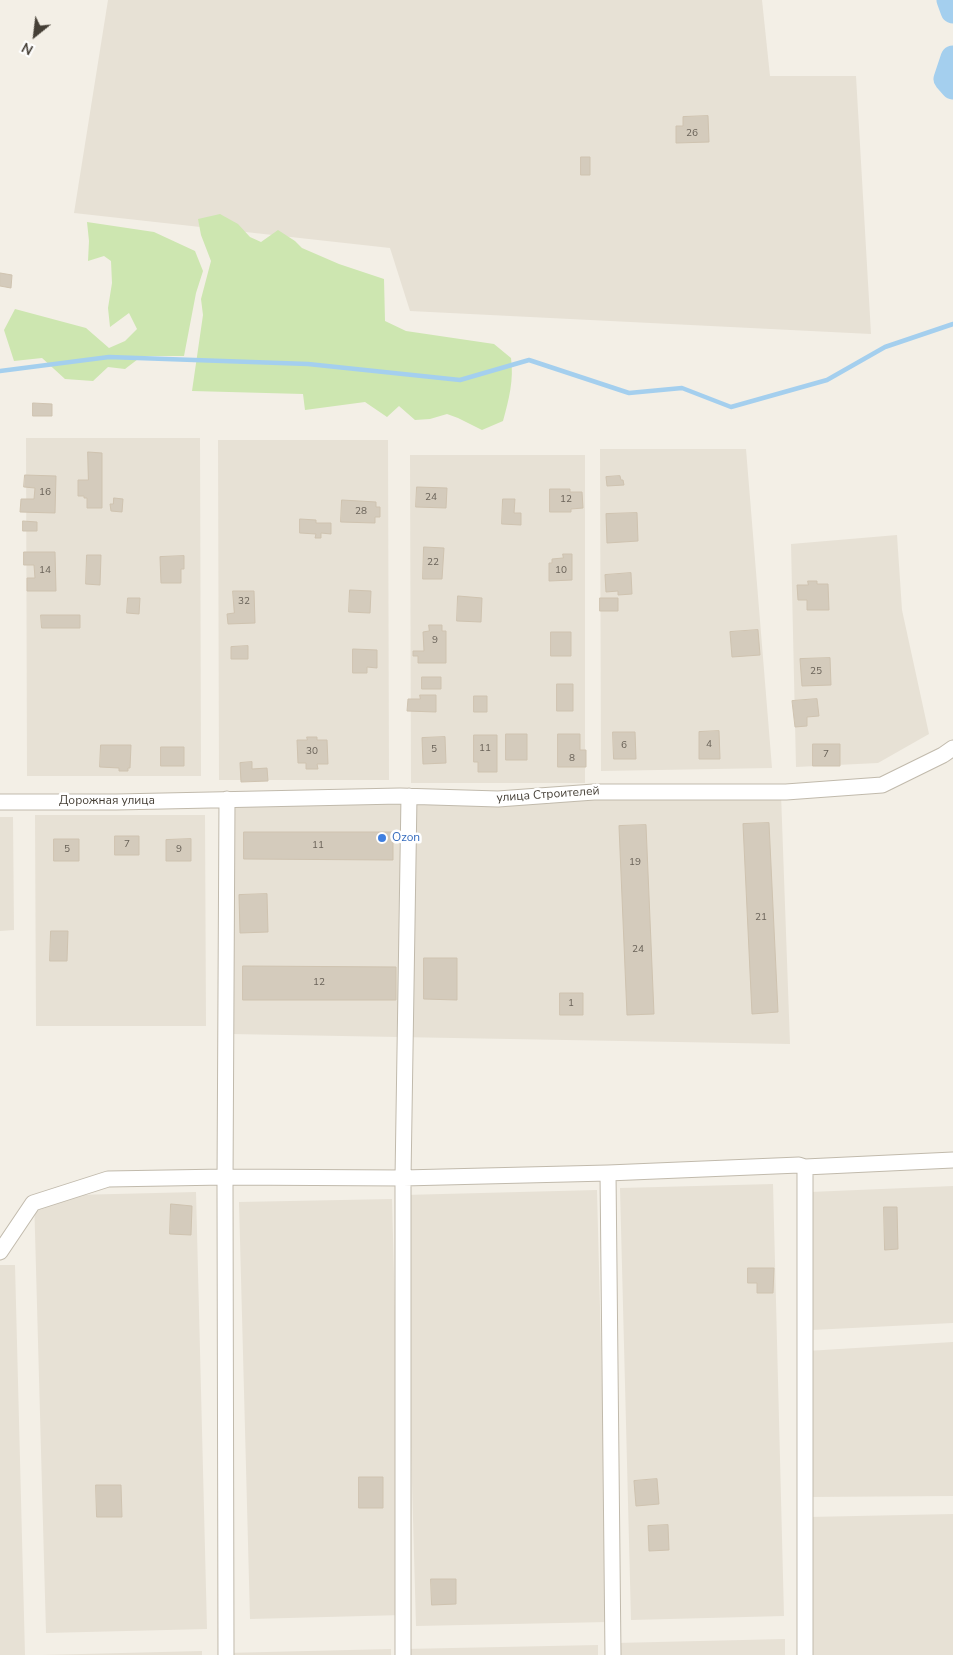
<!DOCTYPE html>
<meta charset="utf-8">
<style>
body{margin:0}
#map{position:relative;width:953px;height:1655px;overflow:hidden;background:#f3efe6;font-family:"Nunito Sans",sans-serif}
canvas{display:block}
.north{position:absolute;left:10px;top:10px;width:50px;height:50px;-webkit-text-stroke:4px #fff;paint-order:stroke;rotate:209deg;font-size:14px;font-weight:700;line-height:20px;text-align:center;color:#453f36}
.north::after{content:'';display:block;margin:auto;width:18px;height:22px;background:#453f36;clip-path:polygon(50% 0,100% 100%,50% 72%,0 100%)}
</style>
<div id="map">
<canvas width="953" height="1655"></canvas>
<div class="north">N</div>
</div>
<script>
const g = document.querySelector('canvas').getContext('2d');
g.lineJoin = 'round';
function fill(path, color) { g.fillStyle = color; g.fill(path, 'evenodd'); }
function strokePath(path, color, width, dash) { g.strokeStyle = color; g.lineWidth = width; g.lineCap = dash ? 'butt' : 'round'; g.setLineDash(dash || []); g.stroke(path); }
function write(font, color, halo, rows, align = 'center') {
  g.font = font + ' "Nunito Sans",sans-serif'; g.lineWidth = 5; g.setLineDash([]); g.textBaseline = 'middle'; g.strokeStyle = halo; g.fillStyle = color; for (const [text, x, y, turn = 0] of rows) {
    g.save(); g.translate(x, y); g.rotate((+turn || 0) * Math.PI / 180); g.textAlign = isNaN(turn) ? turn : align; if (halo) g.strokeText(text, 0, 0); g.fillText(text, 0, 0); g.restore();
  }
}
const residential = new Path2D(`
 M108 0H762L770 76H856L871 334 410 311 390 248 74 213Z
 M26 438H200L201 776H27Z
 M218 440H388L389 780H219Z
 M600 449H746L772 768 601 771Z
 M410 455H585V783H411Z
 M897 535 902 610 929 734 878 763 796 767 791 544Z
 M781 794 790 1044 230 1034 228 805Z
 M35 815H205L206 1026H36Z
 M0 817H13L14 930 0 931Z
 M773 1184 784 1616 631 1620 620 1188Z
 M953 1186V1323L812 1330 810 1192Z
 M597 1190 608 1622 416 1626 404 1195Z
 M196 1192 207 1629 46 1633 34 1196Z
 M392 1199 403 1615 250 1619 239 1202Z
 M0 1265H15L25 1655H0Z
 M953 1342V1496L811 1497 807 1351Z
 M953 1514V1655H812L808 1517Z
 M785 1639V1655H616L615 1643Z
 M598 1645V1655H404V1649Z
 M391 1649V1655H225V1653Z
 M202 1651V1655H42Z`);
const green = new Path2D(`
 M220 214 238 224 250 237 261 242 278 230 295 241 302 248 339 264 384 279 385 321 406 331 494 344 511 358C514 380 509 399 503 421L482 430 458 418 447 414 430 419 415 420 399 406 387 417 365 402 305 410 303 394 192 391 203 315 201 299 211 261 201 235 198 219Z
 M87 222 154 232 195 251 203 271 196 293 184 356H142L125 369 108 367 93 381 65 379 42 358 14 361 4 330 15 309 86 328 109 348 125 341 137 329 129 313 110 327 108 308 112 283 111 261 104 256 88 261 89 241Z`);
const stream = new Path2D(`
 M0 371 109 357 308 364 460 380 529 360 629 393 682 388 731 407 827 380 885 347 953 324`);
const river = new Path2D(`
 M949 0 953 11
 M953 58 946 79 953 87`);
const building = new Path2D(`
 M708 116 709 142 676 143V126H683V117Z
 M581 157H590V175H581Z
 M0 273 12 275 11 288 0 286Z
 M33 403 52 404V416H33Z
 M88 452 102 453V508H87V498H84V496H78V480H88Z
 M25 475 56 476 55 513 20 512 21 499H34L35 488 24 487Z
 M620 476 621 480H623L624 485 607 486 606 477Z
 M417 487 447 488 446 508 416 507Z
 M550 489H570V492H582L583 508 571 509V512H550Z
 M114 498 123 499 122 512 111 511 110 504H113Z
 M503 499H515L514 513H521V525L502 524Z
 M342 500 376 502V507H380V517H375V523L341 522Z
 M637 513 638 541 607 543 606 514Z
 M300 519 316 520V523H331V534L321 533V538H315L316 534 300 533Z
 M23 521 37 522V531H23Z
 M424 547 444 548 442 579H423Z
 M24 552H55L56 591H27V578H35L34 565H24Z
 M563 554H572V580L549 581V563H552V559L563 558Z
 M87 555H101L100 585 86 584Z
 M184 556V569H181V583H161L160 557Z
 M631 573 632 594 618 595V591L606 592 605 575Z
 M808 581H817V584H828L829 610H807V600H798L797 585H808Z
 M350 590 371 591 370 613 349 612Z
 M233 591H254L255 623 228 624 227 614 234 613Z
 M458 596 482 598 481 622 457 621Z
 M128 598H140L139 614 127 613Z
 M600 598H618V611H600Z
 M41 615H80V628H42Z
 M429 625H442V631H446V663H418V656H413V651H424L423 632 429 631Z
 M758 630 760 655 732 657 730 632Z
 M551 632H571V656H551Z
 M248 646V659H231V647Z
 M353 649 377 650V668L367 667V673H353Z
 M830 658 831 685 802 686 800 659Z
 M422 677H441V689H422Z
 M557 684H573V711H557Z
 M420 695H436V712L407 711 408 699H420Z
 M474 696H487V712H474Z
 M817 699 819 716 807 717V726L795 727 792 701Z
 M719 731 720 759H699V732Z
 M613 732H635L636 759H614Z
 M506 734H527V760H506Z
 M558 734H580V750H586V767H558Z
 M474 735H497V772H478V762H474Z
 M307 737H317V740H327L328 764H317L318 769H306V763H298L297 740H307Z
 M445 737 446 763 423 764 422 738Z
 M813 744H840V766H813Z
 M101 745H131L130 768H128V771H119V768L100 767Z
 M161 747H184V766H161Z
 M252 762V769L267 768 268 781 241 782 240 763Z
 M769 823 778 1012 752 1014 743 824Z
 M646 825 654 1014 627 1015 619 826Z
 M244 832H393V860L244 859Z
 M115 836H139V855H115Z
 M54 839H79V861H54Z
 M191 839V861H166V840Z
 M267 894 268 932 240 933 239 895Z
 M51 931H68L67 961H50Z
 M424 958H457V1000L424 999Z
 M243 966 396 967V1000H243Z
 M560 993H583V1015H560Z
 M171 1204 192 1206 191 1235 170 1234Z
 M884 1207H897L898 1249 885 1250Z
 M748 1268H774L773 1293H757V1283H748Z
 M359 1477H383V1508H359Z
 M657 1479 659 1504 636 1506 634 1481Z
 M96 1485H121L122 1517H97Z
 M668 1525 669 1550 649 1551 648 1526Z
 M431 1579H456V1604L432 1605Z`);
const minor = new Path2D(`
 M0 802H116L400 796 498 799 594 792H786L882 785 943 755 953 748
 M805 1167V1655
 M608 1173 613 1655
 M0 1252 33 1203 108 1179 225 1177 403 1178 608 1173 799 1165 805 1167 953 1160
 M226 1655 225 1182 227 799
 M403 1655V1178L409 796`);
const markers = [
 [382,838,5,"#3f7fe0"]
];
const numberNames = [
 ["26",692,134],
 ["16",45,493],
 ["24",431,498],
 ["12",566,500],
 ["28",361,512],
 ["22",433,563],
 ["14",45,571],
 ["10",561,571],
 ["32",244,602],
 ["9",435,641],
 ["25",816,672],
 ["4",709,745],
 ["6",624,746],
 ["11",485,749],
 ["5",434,750],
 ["30",312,752],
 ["7",826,755],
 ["8",572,759],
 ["7",127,845],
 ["11",318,846],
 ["5",67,850],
 ["9",179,850],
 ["19",635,863],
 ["21",761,918],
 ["24",638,950],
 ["12",319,983],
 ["1",571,1004]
];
const streetNames = [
 ["улица Строителей",548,795,-4],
 ["Дорожная улица",107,801]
];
const shopNames = [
 ["Ozon",392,838]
];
fill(residential, '#e7e1d5');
fill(green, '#cde6b0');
strokePath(stream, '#a4cfee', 4.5);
strokePath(river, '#a4cfee', 25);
fill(building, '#d4cbbc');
strokePath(building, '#cfc3b0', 1);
strokePath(minor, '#c1baac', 17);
strokePath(minor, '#fff', 15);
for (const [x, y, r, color] of markers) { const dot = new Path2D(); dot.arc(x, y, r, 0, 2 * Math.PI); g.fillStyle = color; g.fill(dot); strokePath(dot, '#fff', 2); }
write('10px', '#696258', null, numberNames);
write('12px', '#453f36', '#fff', streetNames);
write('12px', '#366cbe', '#fff', shopNames, 'left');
</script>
